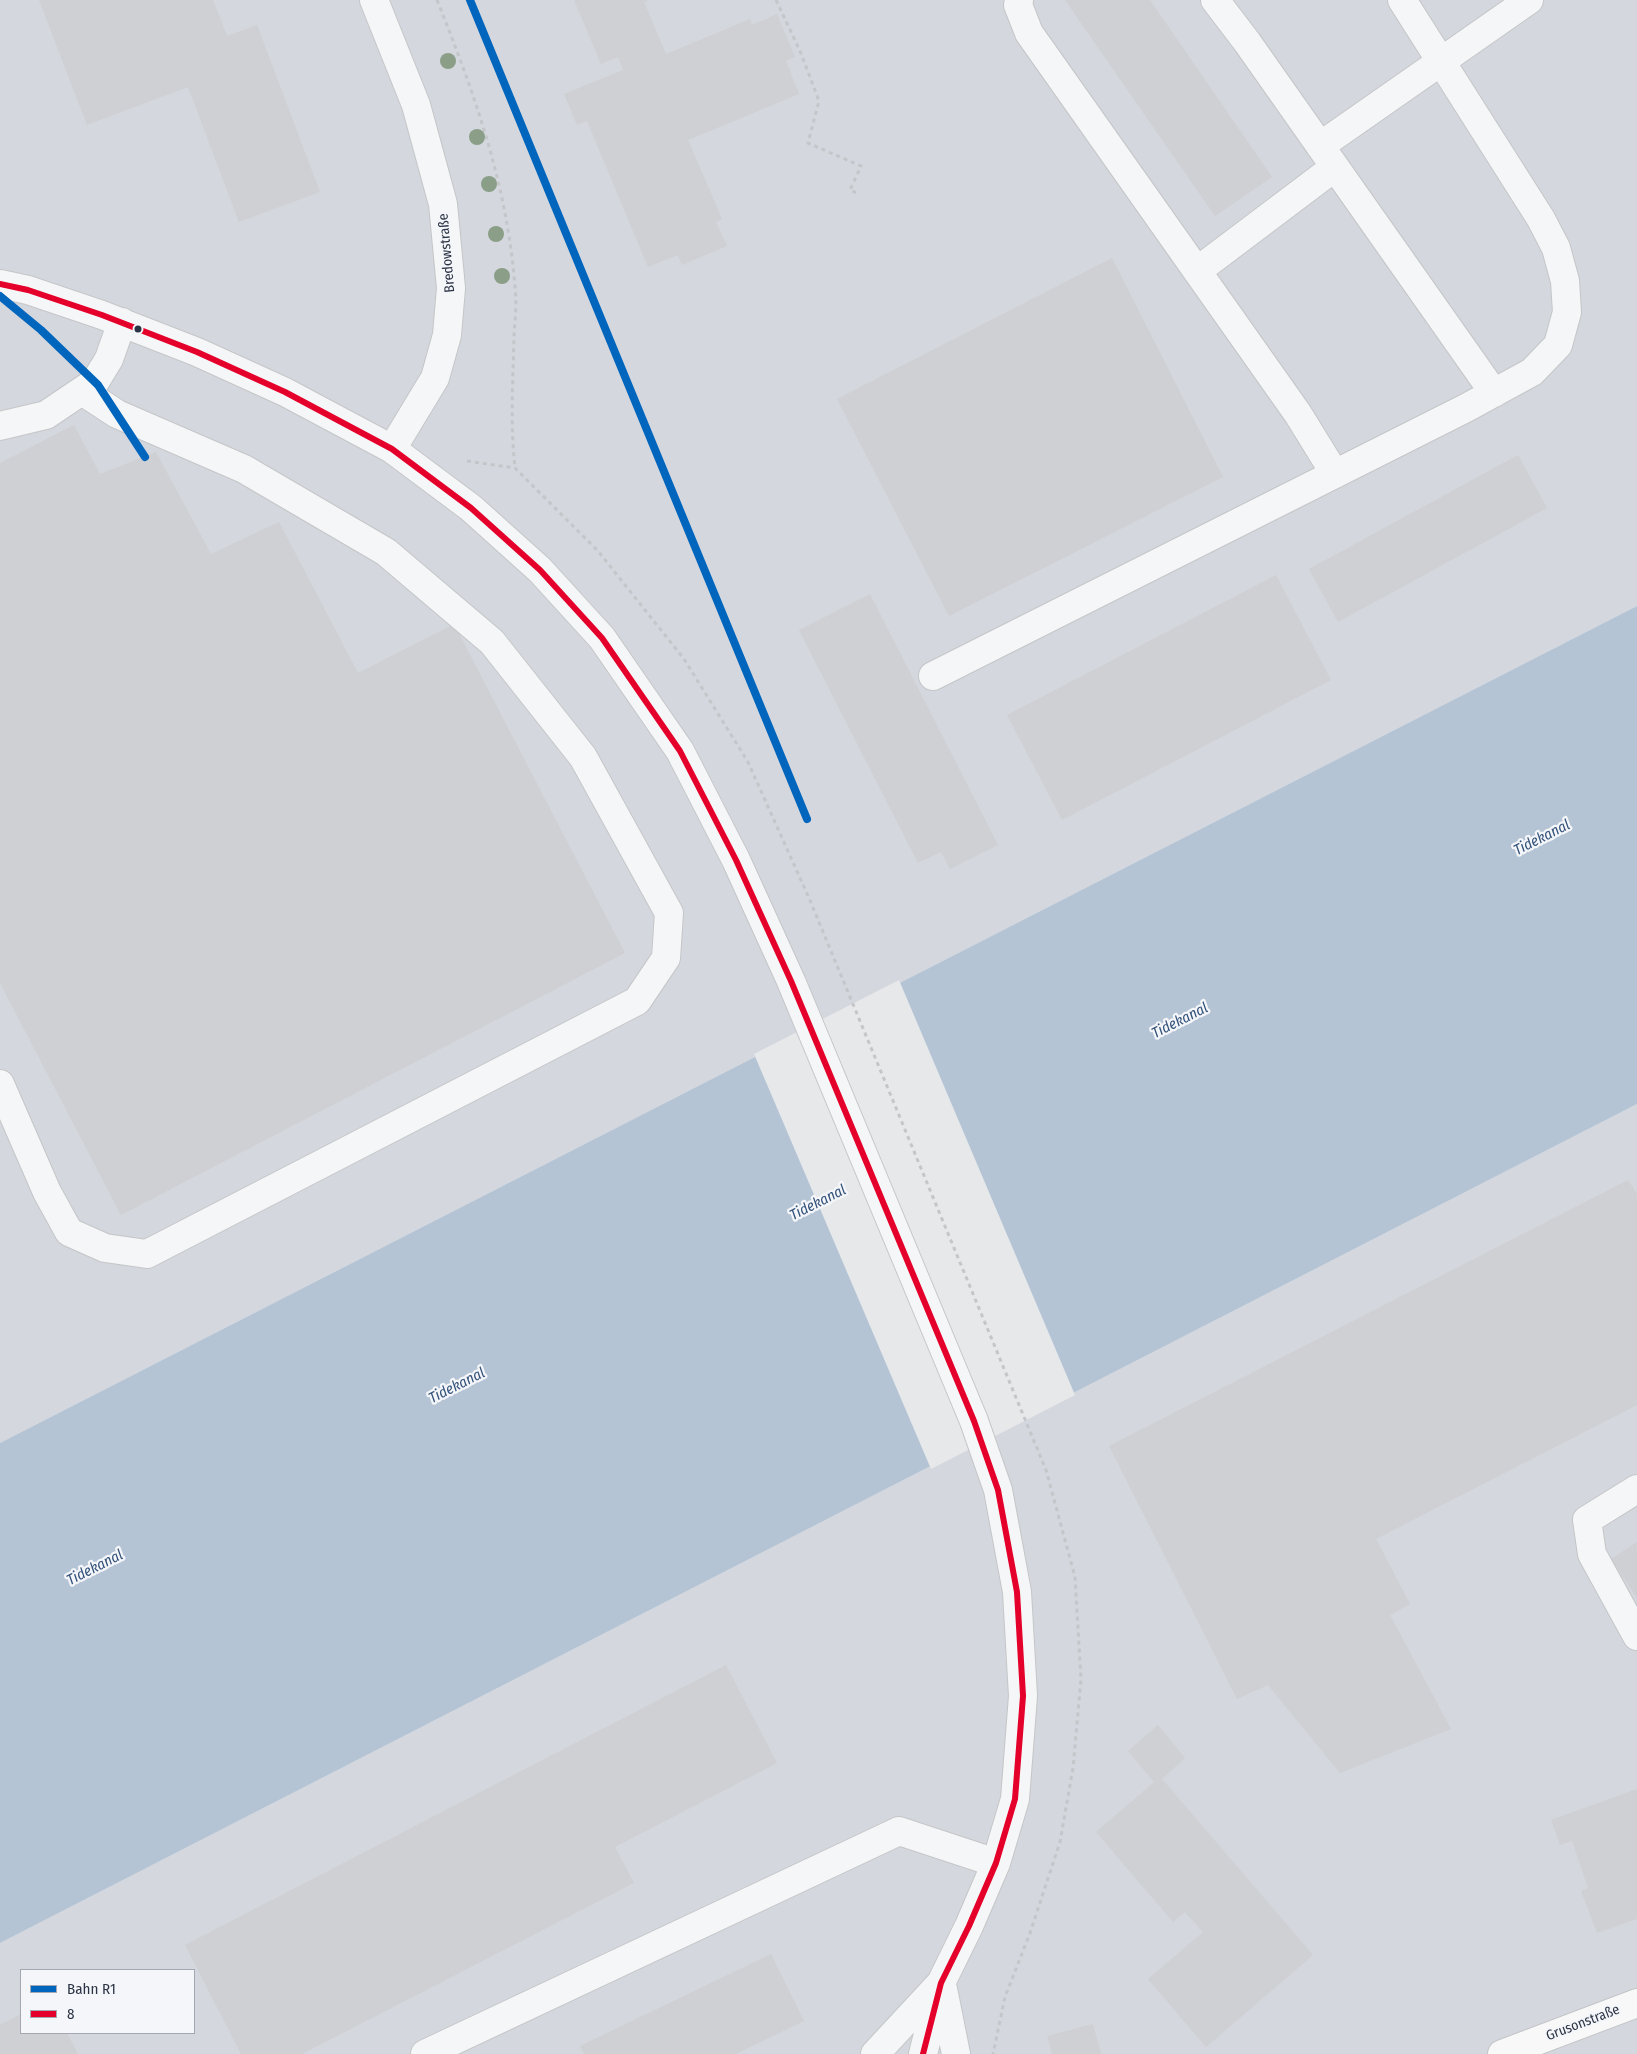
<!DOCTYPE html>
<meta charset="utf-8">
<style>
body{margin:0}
#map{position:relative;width:1637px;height:2054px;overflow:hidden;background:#e6e8ea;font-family:"Fira Sans Condensed",sans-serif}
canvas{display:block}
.legend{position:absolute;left:20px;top:1969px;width:175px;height:65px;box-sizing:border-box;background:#f4f6f9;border:1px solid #a4a8b1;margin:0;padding:6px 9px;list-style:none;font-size:15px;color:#2b3445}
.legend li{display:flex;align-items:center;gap:10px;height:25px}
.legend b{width:25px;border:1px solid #a4a8b1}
</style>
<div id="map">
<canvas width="1637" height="2054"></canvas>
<ul class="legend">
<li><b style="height:6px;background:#0065bd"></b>Bahn R1</li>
<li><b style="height:6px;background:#e4002b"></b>8</li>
</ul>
</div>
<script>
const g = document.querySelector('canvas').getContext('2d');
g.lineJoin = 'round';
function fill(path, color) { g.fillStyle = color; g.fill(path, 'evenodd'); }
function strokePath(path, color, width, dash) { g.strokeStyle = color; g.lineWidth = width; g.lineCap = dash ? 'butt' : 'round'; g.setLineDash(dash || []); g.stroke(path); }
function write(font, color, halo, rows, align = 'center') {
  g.font = font + ' "Fira Sans Condensed",sans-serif'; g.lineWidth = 4.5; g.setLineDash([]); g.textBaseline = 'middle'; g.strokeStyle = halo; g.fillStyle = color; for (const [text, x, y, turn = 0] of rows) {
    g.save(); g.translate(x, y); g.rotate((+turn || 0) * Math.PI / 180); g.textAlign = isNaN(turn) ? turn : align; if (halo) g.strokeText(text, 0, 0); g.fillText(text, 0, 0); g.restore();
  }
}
const built = new Path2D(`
 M0 0H1637V606L0 1443Z
 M1637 1104V2054H0V1943ZM21 1970H194V2033H21Z`);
const water = new Path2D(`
 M1637 606V1104L0 1943V1443Z`);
const pier = new Path2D(`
 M899 980 1075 1395 931 1469 754 1054Z`);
const building = new Path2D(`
 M39 0H213L227 36 257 25 320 192 239 222 188 87 87 125Z
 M574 0H648L644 2 666 54 750 19 752 25 777 14 795 57 786 61 799 94 688 140 722 219 716 222 727 246 682 265 678 255 648 267 587 121 577 125 564 94 623 70 618 57 601 64Z
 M1065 0H1150L1272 177 1215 216Z
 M1112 258 1223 477 949 616 837 399Z
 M74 425 100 474 156 452 211 554 279 522 358 673 454 624 625 953 121 1215 0 983V463Z
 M1518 455 1547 508 1338 622 1309 569Z
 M1276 575 1331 680 1062 820 1007 715Z
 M870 594 998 845 950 869 941 852 918 863 799 630Z
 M1628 1180 1637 1194V1405L1376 1539 1410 1604 1390 1615 1451 1729 1340 1773 1268 1685 1237 1699 1109 1446Z
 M1637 1542V1598L1611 1559Z
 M726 1665 777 1763 615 1847 634 1883 302 2054H241L185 1945Z
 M1158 1725 1185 1758 1162 1779 1313 1955 1206 2047 1148 1979 1203 1932 1185 1912 1173 1922 1096 1832 1154 1782 1128 1751Z
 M1637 1789V1919L1597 1933 1581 1891 1588 1888 1572 1841 1560 1845 1551 1820Z
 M771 1954 804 2021 736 2054H584L580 2046Z
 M21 2014V2033H67L78 2054H0V2025Z
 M1093 2024 1101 2054H1052L1047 2036Z`);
const path = new Path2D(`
 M437 0C475 95 507 184 515 287 517 303 515 320 514 336 513 380 510 424 515 468
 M776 0 800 51 819 101 808 143 861 166 850 190 859 194
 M467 461 515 468 598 551 684 659 748 762 809 898 1046 1470 1075 1577 1081 1679 1073 1768 1060 1842 1030 1933 1005 1997 993 2054`);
const minor = new Path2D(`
 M374 0 416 105 443 204 451 288 447 335 435 378 392 449
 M1019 0 1018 5 1029 33 1298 414 1335 474
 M1215 0 1247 42 1494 393
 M1320 146 1529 0
 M1197 271 1335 167
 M0 284 28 290 102 315 197 352 285 392 392 449 471 508 540 570 602 638 680 751 736 860 791 981 974 1421 998 1490 1017 1592 1023 1696 1015 1799 996 1863 969 1926 941 1983 923 2054
 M0 426 46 415 95 382 109 359 122 322
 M933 676 1466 408 1532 372 1558 345 1567 312 1565 281 1556 248 1541 219 1402 0
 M0 1084 47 1192 69 1232 105 1248 147 1254 637 1001 666 958 669 913 583 757 492 642 386 552 244 469 117 414 82 391
 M1637 1489 1587 1520 1592 1554 1637 1636
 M943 1989 956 2054
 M425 2054 899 1831 996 1863
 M875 2054 939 1985`);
const major = new Path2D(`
 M1502 2054 1637 2003`);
const bus1 = new Path2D(`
 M0 284 28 290 102 315 197 352 285 392 392 449 471 508 540 570 602 638 680 751 736 860 791 981 974 1421 998 1490 1017 1592 1023 1696 1015 1799 996 1863 969 1926 941 1983 923 2054`);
const rail1 = new Path2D(`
 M470 0 807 819
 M0 296 41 330 98 385 145 457`);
const trees = [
 [448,61],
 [477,137],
 [489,184],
 [496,234],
 [502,276]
];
const markers = [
 [138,329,4.5,"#2b3445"]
];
const streetNames = [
 ["Bredowstraße",447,253,-95],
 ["Grusonstraße",1583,2023,-21]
];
const waterNames = [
 ["Tidekanal",1542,838,-27],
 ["Tidekanal",1180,1021,-27],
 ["Tidekanal",818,1203,-27],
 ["Tidekanal",457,1386,-27],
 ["Tidekanal",95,1568,-27]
];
fill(built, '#d4d7dd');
fill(water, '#b4c4d5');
fill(pier, '#e6e8ea');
fill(building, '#ced0d3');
strokePath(minor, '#c4c6c8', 30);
strokePath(major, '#c2c5c8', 30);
strokePath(path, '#c5c6ca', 3, [4, 4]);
strokePath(minor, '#f5f6f7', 28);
strokePath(major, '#f8f8f8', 28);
strokePath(bus1, '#e4002b', 6);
strokePath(rail1, '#0065bd', 8);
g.fillStyle = '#8a9e88';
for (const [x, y] of trees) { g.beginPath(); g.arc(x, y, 8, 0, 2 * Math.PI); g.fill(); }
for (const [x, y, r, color] of markers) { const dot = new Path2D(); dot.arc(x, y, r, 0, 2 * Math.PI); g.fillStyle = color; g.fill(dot); strokePath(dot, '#f4f6f9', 2); }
write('14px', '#2b3445', '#f4f6f9', streetNames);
write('italic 15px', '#34527a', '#f4f6f9', waterNames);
</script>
